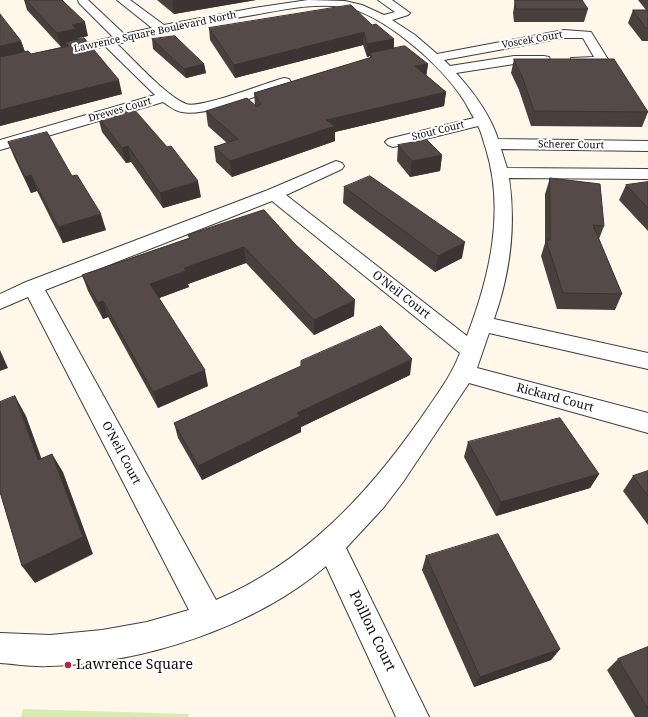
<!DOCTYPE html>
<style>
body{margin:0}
canvas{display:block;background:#fff7ea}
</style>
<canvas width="648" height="717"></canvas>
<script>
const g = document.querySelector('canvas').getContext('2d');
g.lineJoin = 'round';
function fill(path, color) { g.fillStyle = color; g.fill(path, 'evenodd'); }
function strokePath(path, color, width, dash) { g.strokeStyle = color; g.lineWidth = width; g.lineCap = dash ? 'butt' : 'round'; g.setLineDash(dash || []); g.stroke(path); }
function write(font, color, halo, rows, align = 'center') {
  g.font = font + ' "Noto Serif",serif'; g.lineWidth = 4; g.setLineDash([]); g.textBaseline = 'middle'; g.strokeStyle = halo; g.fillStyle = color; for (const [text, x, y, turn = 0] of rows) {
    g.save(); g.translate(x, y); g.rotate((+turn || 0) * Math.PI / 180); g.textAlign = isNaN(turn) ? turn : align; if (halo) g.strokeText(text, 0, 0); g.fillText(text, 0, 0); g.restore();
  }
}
const green = new Path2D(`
 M23 709 189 714 188 717H21Z`);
const street = new Path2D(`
 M78 0H88L124 34 152 28 117 0H130L164 25 254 8 308 0 345 1 362 5 384 15 395 12 378 0H392L410 13 408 15 392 20 415 35 437 54 564 30 591 32 609 61 608 64 603 65 571 64 570 61 571 58 594 57 583 38H564L444 60 450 66 514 56H544L549 57 550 60 549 63 544 64H514L456 73C474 93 490 114 498 139L648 141V151L501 149 507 168 648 169V179L509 178C516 225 510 274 494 319L648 353V369L489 333 477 368 648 413V433L469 383 403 482 384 507 346 548 429 717H396L326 566C255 627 142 664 48 666 32 667 16 664 0 663V633L50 635 102 630 147 622 189 610 28 297 0 309V294L26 282 268 190 336 161 342 163 344 166 342 169 286 195 467 336C490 276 505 211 486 149 483 141 482 133 478 126L393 147 388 145 385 142 388 139 474 118C470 112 467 105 463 99 442 66 383 13 343 7 315 3 286 9 259 14 211 22 163 32 117 44 133 59 166 96 186 104 201 109 265 83 284 78L289 79 291 82 289 85C263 93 207 117 182 112 175 111 169 106 163 102L0 150V140L155 95 105 46 61 57 57 56 55 53 57 50 113 37 79 3ZM272 201 460 353C451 377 435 397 421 418 367 495 304 563 216 600L45 290Z`);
const wall = new Path2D(`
 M24 0H62L88 36 78 38V39L122 94 0 126 21 41 25 52 31 54 66 46 61 47 27 10Z
 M157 0H256L174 14Z
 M515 0 588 9 584 22H514L513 13Z
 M638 0H648V41H642L628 23 633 10H646Z
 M372 25 394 39V48L428 64 426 75 446 92 444 106 335 132V141L232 177 216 162 214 147 227 143 208 126 206 111 255 105 254 93 370 58V56L367 57 363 45 235 78 210 40 209 28Z
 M152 39 204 64 206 73 186 78 153 49Z
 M514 59 648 112 642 127 531 126 519 90 511 73Z
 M98 117 201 197 163 208 131 162 126 163 102 132Z
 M8 142 72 176 106 230 63 243 37 191 31 193 14 157Z
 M398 145 442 155 440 171 410 177 397 161Z
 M550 178 604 226 599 239 622 294 615 310 557 309 541 256 545 243V194Z
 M648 182V231L619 200 626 185Z
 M344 187 462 258 435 272 343 203Z
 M264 210 354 316 314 335 246 263 188 284 189 287 159 298 208 386 158 408 108 317 103 319 88 291 82 275 189 238 188 235Z
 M410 375 301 427V432L202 480 178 438 174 423Z
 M468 442 599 474 590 488 496 516 464 457Z
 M648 471V525L623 491 633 476Z
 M426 556 560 649 551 660 474 687 422 570Z
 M648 647V717H635L607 670 618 659Z`);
const shadedWall = new Path2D(`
 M175 0H256L174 14 172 1Z
 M85 22 88 36 78 38 79 42H65L66 46 61 47 57 33 72 25Z
 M364 32 363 45 235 78 234 65Z
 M394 39 393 51 370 53V56L367 57V44Z
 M21 41 26 55 0 61V46Z
 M204 64 206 73 186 78 184 69Z
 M428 64 426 78 415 66Z
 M119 80 122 94 0 126V110Z
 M446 92 444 106 335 132V141L232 177 230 161 326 120Z
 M128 146 131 162 126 163 122 148Z
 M442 155 440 171 410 177 412 161Z
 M31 175 37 191 31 193 25 177Z
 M198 181 201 197 163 208 160 193Z
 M101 214 106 230 63 243 58 227Z
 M465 242 462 258 435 272 438 256Z
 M244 247 246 263 188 284 189 287 154 300 150 284 184 268Z
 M355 300 354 316 314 335V320Z
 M103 301 108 317 103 319 98 303Z
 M0 350 8 368 0 371Z
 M412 359 410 375 301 427V432L202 480 198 466 297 413Z
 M205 370 208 386 158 408 153 392Z
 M15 396 26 416 49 479 38 460Z
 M52 454 63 472 93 554 35 583 22 566Z
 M599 474 590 488 496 516 501 502Z
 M560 649 551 660 474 687 480 677Z`);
const building = new Path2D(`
 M26 0H62L85 22 72 25 76 29 57 33Z
 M515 0H582L588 9H516Z
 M351 5 372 25 376 24 394 39 367 44 364 32 234 65 209 28Z
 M633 10H648V28H646Z
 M0 14 21 41 0 46Z
 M175 36 204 64 184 69 152 39Z
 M84 38 119 80 0 110V57L28 51 31 54 69 46 65 42Z
 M405 46 428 64 415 66 446 92 326 120 335 126 230 161 214 147 238 139 206 111 247 98 257 107 261 104 254 93 372 57 370 53Z
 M514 59H614L648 112 534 111 522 76Z
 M133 108 167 147 171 146 198 181 160 193 128 146 122 148 98 117Z
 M47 132 72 176 77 175 101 214 58 227 31 175 25 177 8 142Z
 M427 140 442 155 412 161 398 145Z
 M370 176 465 242 438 256 344 187Z
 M550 178 600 184 604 226 593 225 622 294 563 293 546 240H550Z
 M648 182V208L626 185Z
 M264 210 295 244 355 300 314 320 244 247 184 268 186 271 150 284 205 370 153 392 103 301 98 303 82 275 190 238 188 235Z
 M381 326 412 359 297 413 300 416 198 466 174 423 301 366V361Z
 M15 396 38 460 52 454 83 537 22 566 0 492V402Z
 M560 418 599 474 501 502 468 442Z
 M648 471V496L633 476Z
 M498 534 560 649 480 677 426 556Z
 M648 647V709L618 659Z`);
const markers = [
 [68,665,4,"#c21e41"]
];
const farStreetnames = [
 ["Lawrence Square Boulevard North",155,32,-12],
 ["Voscek Court",532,40,-10],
 ["Drewes Court",120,110,-16],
 ["Stout Court",438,131,-14],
 ["Scherer Court",571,145,1]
];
const streetNames = [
 ["O'Neil Court",401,295,38],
 ["Rickard Court",555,398,15],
 ["O'Neil Court",121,453,62]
];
const nearStreetnames = [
 ["Poillon Court",372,631,64]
];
const nearPoinames = [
 ["Lawrence Square",76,665]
];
fill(green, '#d9ebb2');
strokePath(street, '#3f3f3f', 2);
fill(street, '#fff');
fill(wall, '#49403e');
fill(shadedWall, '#3c3432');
fill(building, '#554a48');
strokePath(building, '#3c3432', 1);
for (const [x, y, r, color] of markers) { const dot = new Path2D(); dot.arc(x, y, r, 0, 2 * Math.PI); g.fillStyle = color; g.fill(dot); strokePath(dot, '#fff', 1.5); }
write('10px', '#0c0c0c', '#fff', farStreetnames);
write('12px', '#0c0c0c', '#fff', streetNames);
write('14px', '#0c0c0c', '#fff', nearStreetnames);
write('14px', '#0c0c0c', '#fff', nearPoinames, 'left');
</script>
